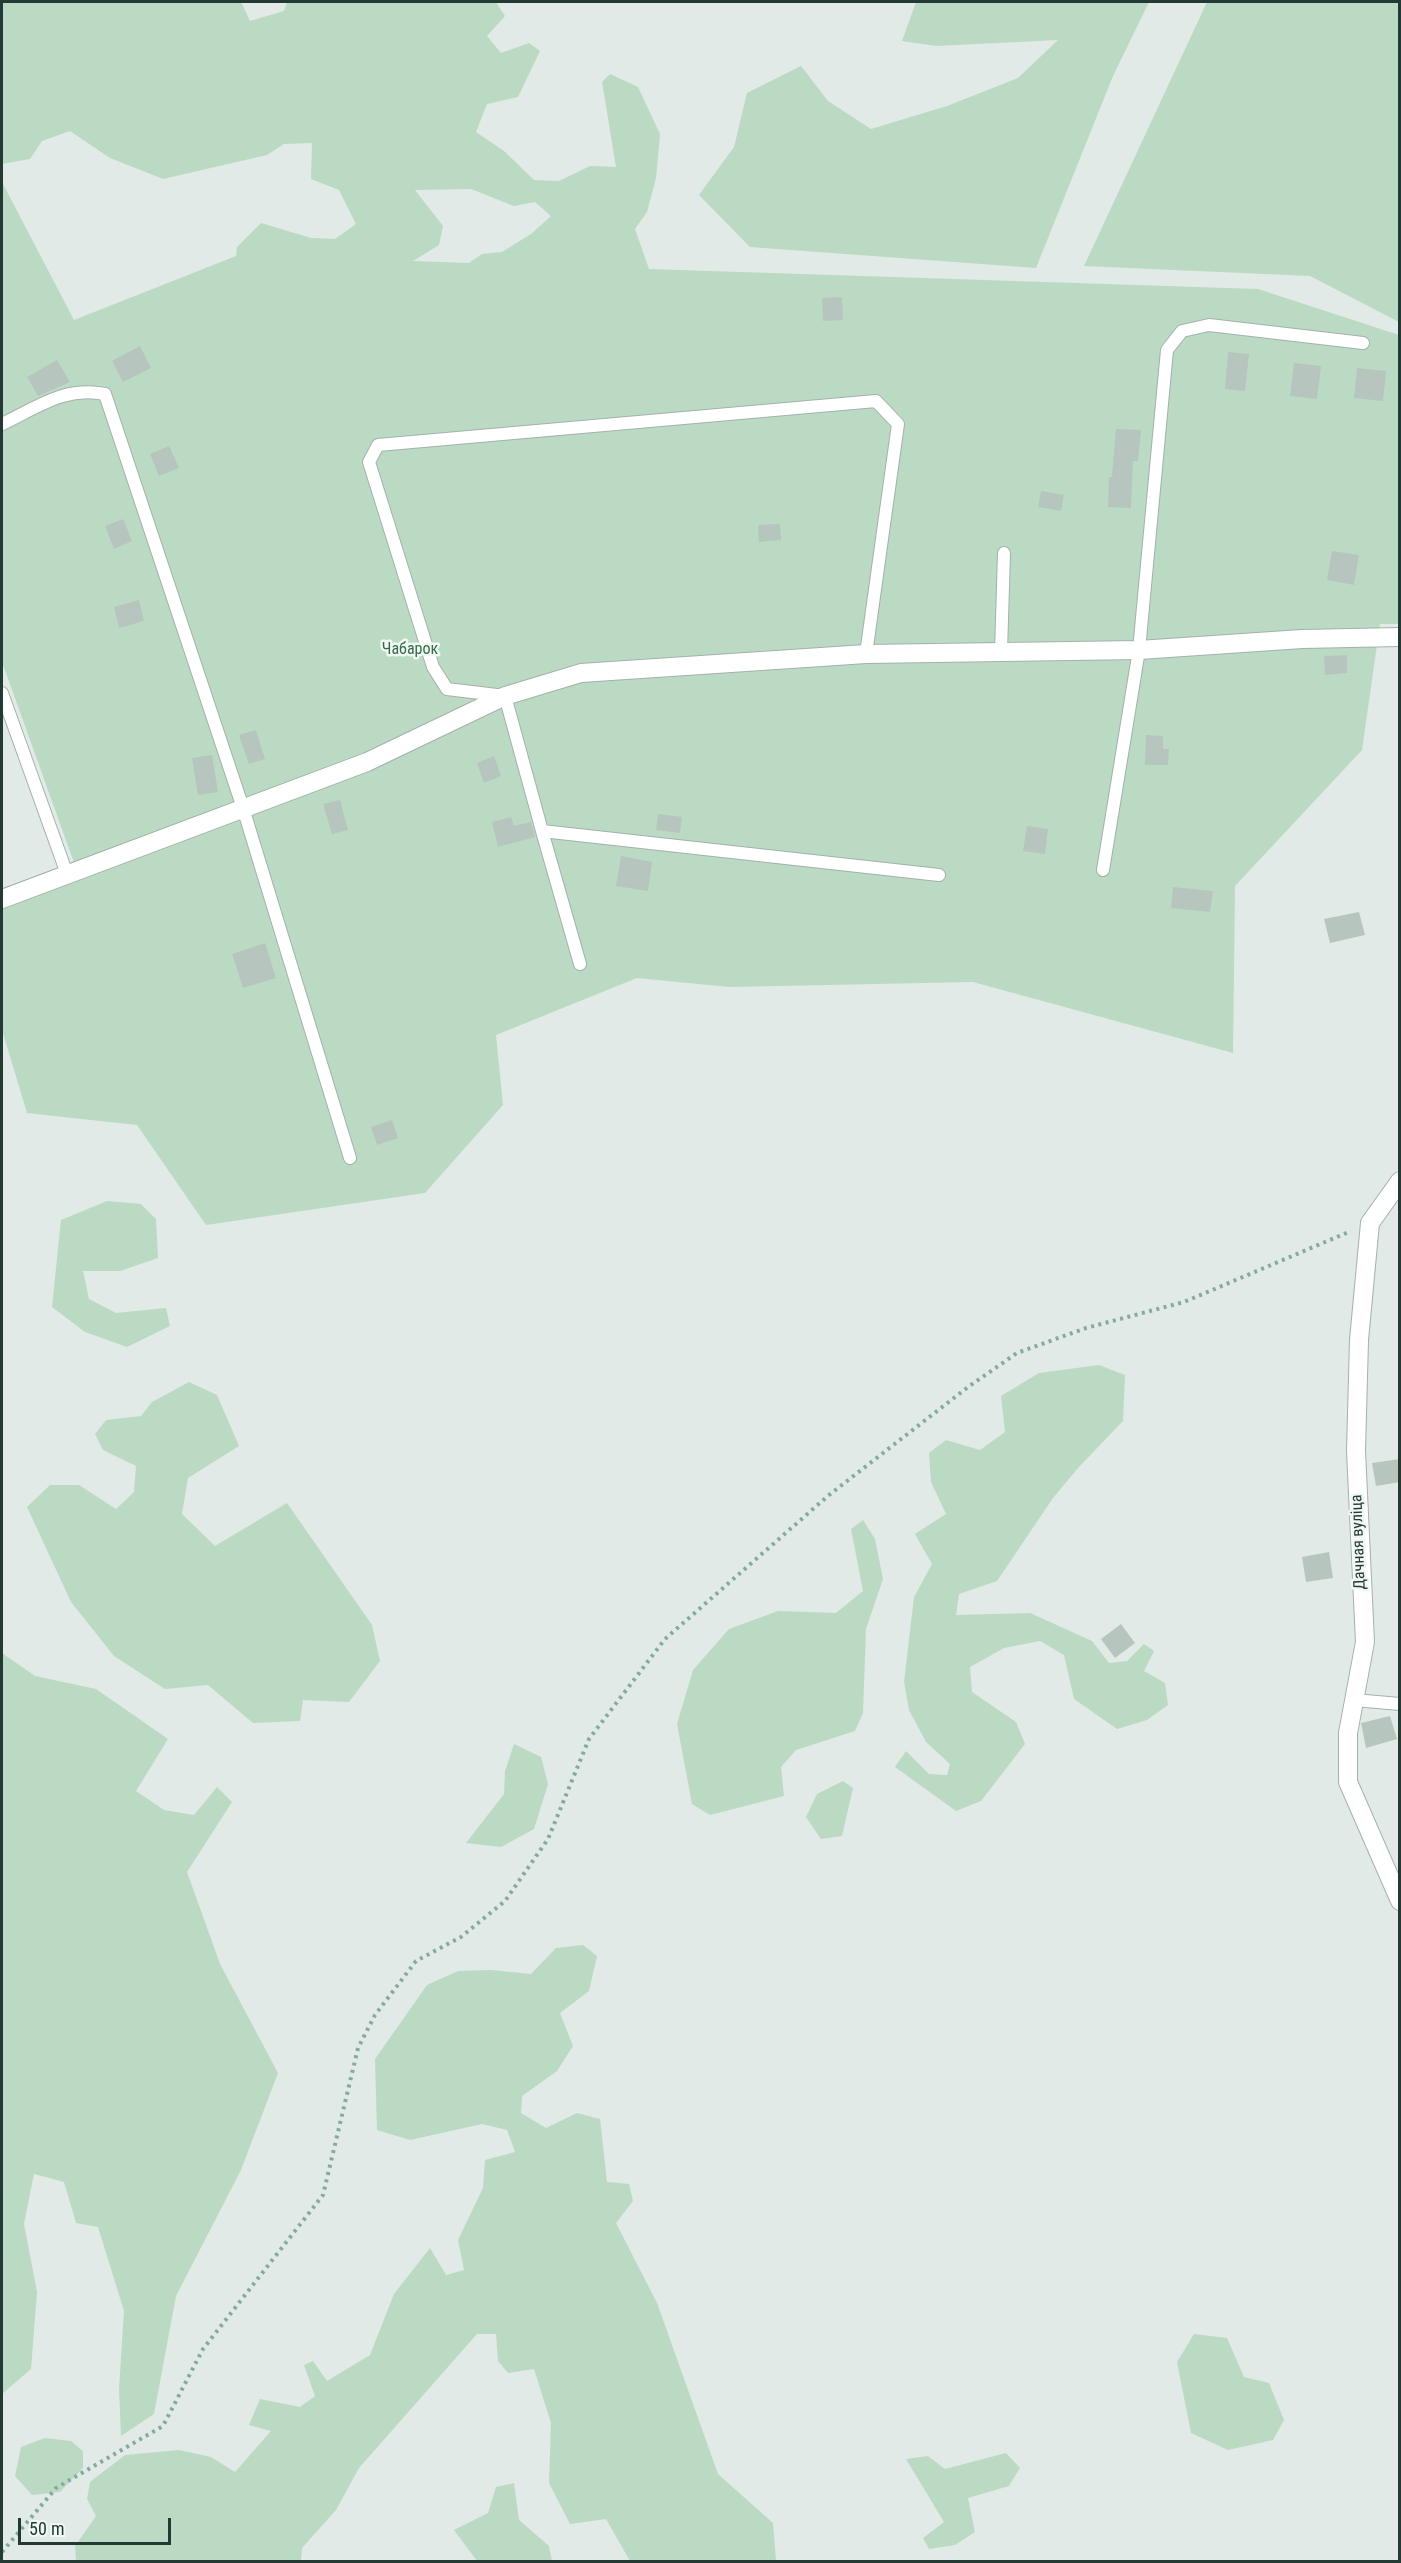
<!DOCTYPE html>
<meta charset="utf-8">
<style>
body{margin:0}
#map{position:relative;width:1401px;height:2563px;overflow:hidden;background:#e1eae6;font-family:"Roboto Condensed",sans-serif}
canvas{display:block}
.frame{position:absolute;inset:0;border:3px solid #233933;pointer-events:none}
.scale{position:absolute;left:18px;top:2518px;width:153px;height:27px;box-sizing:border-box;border:3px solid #233933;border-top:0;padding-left:8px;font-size:18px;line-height:21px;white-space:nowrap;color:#233933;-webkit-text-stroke:4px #f1f7f4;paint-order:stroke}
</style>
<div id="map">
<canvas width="1401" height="2563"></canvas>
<div class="frame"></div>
<div class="scale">50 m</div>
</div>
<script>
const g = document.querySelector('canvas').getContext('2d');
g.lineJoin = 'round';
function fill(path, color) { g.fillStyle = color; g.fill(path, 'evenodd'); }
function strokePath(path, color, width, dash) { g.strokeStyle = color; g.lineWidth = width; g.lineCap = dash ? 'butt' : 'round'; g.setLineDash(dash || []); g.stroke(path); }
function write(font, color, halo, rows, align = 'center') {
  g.font = font + ' "Roboto Condensed",sans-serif'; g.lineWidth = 5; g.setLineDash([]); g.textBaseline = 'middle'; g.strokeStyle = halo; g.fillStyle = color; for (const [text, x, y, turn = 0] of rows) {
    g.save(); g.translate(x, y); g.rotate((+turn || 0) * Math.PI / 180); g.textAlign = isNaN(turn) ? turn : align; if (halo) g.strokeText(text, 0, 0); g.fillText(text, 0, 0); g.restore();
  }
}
const green = new Path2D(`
 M2 2H241L250 21 284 11 287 2H496L505 16 487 36 501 53 529 43 540 51 518 97 487 104 476 132 504 151 534 180 559 181 590 166 616 167 602 82 610 74 638 87 660 134 656 178 647 212 635 229 649 269 1258 289 1399 335V624H1380L1362 750 1235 886 1233 1053 973 982 729 987 637 978 496 1035 503 1105 425 1193 206 1225 137 1125 27 1113 2 1030V908L77 871 2 662V182L74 320 236 256 237 247 261 223 311 238 335 239 356 224 339 190 311 179 312 143 284 144 267 155 163 179 110 158 70 131 42 141 30 159 2 164ZM471 189 514 206 535 202 551 216 531 234 502 252 482 254 469 263 413 261 439 245 443 226 415 190Z
 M916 2H1149L1113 76 1036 268 750 247 699 195 734 147 747 93 801 66 828 101 871 129 947 106 1018 78 1058 40 936 46 902 41Z
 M1207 2H1399V322L1310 276 1084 266Z
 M107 1201 141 1204 156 1219 158 1258 120 1271H83L89 1299 116 1313 166 1308 170 1326 127 1347 85 1332 52 1307 61 1220Z
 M1099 1365 1125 1375 1123 1421 1078 1468 1053 1498 997 1581 959 1594 956 1615 1030 1613 1092 1641 1109 1663 1127 1661 1144 1644 1154 1651 1144 1671 1165 1683 1168 1705 1147 1720 1117 1729 1074 1699 1064 1655 1040 1641 1004 1648 970 1667 972 1692 1016 1722 1025 1744 981 1801 956 1811 895 1767 906 1751 929 1774 947 1775 950 1764 926 1742 909 1710 904 1682 914 1597 932 1564 915 1534 946 1514 931 1482 929 1453 946 1440 980 1450 1005 1432 1001 1396 1039 1373Z
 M189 1382 217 1395 239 1446 188 1478 182 1514 215 1546 287 1503 372 1625 380 1661 349 1702 303 1700 300 1721 253 1723 208 1685 165 1689 114 1656 71 1602 27 1507 50 1485H79L116 1509 134 1492 136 1466 103 1450 95 1434 106 1420 141 1416 152 1402Z
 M863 1520 875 1539 883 1579 866 1629 863 1713 855 1731 796 1750 781 1767 784 1796 710 1815 692 1804 677 1724 693 1670 729 1629 778 1611 836 1613 863 1591 851 1529Z
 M2 1653 35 1676 96 1689 168 1739 136 1791 164 1810 194 1815 217 1787 232 1802 187 1872 220 1964 278 2073 241 2170 176 2296 154 2414 121 2436 119 2389 124 2311 98 2227 76 2223 64 2182 34 2174 24 2224 37 2292 31 2369 2 2394Z
 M514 1744 541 1757 548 1784 534 1829 501 1847 466 1843 504 1794 505 1771Z
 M843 1781 853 1788 842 1836 821 1839 806 1817 817 1794Z
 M583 1945 597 1956 589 1991 560 2013 573 2046 557 2071 522 2096 521 2113 546 2128 577 2113 600 2119 607 2182 629 2184 633 2201 616 2223 657 2303 718 2474 773 2523 776 2561H630L606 2519 570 2524 549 2483 551 2423 534 2369 508 2373 498 2361 496 2334H477L359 2468 336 2510 302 2548 301 2561H76L75 2546 96 2516 87 2499 90 2482 125 2455 179 2450 211 2457 235 2472 271 2431 249 2425 260 2399 300 2407 315 2396 304 2365 313 2361 327 2381 370 2355 394 2294 430 2248 446 2275 464 2270 458 2240 483 2188 485 2160 515 2152 507 2130 482 2124 410 2140 377 2130 375 2059 427 1985 458 1971 491 1970 531 1974 556 1948Z
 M1194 2334 1227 2338 1244 2377 1269 2383 1284 2420 1273 2440 1228 2450 1191 2433 1177 2362Z
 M45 2438 71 2441 83 2451V2468L60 2492 32 2495 15 2476 21 2447Z
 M1006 2453 1020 2468 1009 2486 968 2498 975 2532 955 2545 929 2549 923 2538 944 2522 906 2459 928 2456 945 2469Z
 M514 2483 519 2520 549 2546 552 2561H477L454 2530 488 2513 496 2487Z`);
const building = new Path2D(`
 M842 297 843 320 823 321 822 298Z
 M140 346 151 368 123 382 112 361Z
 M1228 352 1249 354 1245 391 1225 389Z
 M57 360 70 382 38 396 27 377Z
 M1294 363 1321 366 1317 399 1290 396Z
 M1357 368 1386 371 1383 401 1354 398Z
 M1116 429 1141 430 1138 461H1133L1131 508 1108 507 1109 477H1112Z
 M169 446 179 468 159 476 150 454Z
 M1041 491 1064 495 1061 511 1038 507Z
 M123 519 132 541 114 549 105 526Z
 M778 524H780L781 540 759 542 758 525Z
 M1332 551 1359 555 1354 585 1327 580Z
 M139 600 144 621 119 628 114 607Z
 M1347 655V673L1325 675 1324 656Z
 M256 730 265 759 249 764 239 735Z
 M1146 735 1163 736V749H1169L1168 765H1145Z
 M212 755 218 792 198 795 192 758Z
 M494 756 501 776 484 783 477 763Z
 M340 800 348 830 332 834 323 804Z
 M658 814 682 817 680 833 656 830Z
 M511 817 514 826 531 822 535 837 498 847 492 822Z
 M1027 826 1048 829 1045 854 1023 851Z
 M621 856 652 862 648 891 616 886Z
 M1173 887 1213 891 1210 912 1171 908Z
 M1359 912 1365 935 1330 943 1324 919Z
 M265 943 276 978 243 988 232 954Z
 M392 1120 398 1138 377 1145 371 1127Z
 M1400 1459V1482L1376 1486 1372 1463Z
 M1329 1552 1333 1578 1306 1582 1302 1557Z
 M1121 1624 1135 1643 1115 1658 1101 1639Z
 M1390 1716 1397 1739 1366 1748 1361 1723Z`);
const path = new Path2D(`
 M2 2552 56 2488 163 2426 203 2349 323 2195 358 2048 375 2015 416 1961 461 1937 505 1901 548 1839 589 1739 665 1639 829 1495 968 1387 1017 1353 1086 1328 1184 1302 1351 1231`);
const service = new Path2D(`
 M2 424C38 407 64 386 105 394L243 808 350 1158
 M1001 652 1004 553
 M866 654 898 424 876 401 378 445 369 462 433 667 447 689 505 696 542 831 939 875
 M2 693 67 874
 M542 831 580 964
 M1103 870 1139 650 1167 350 1182 331 1209 325 1363 343
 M1354 1700 1400 1704`);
const minor = new Path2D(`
 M2 899 367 762 505 696 581 673 866 654 1139 650 1302 639 1400 637
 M1400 1181 1370 1223 1359 1340 1356 1451 1365 1642 1348 1733V1782L1400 1901`);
const parkNames = [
 ["Чабарок",410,650]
];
const streetNames = [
 ["Дачная вуліца",1359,1542,-92]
];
fill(green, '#bbdac3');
fill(building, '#b7c5bf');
strokePath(service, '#a4b1ad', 14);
strokePath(minor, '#a4b1ad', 20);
strokePath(path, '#84ab9e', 4, [3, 4.5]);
strokePath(service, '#fff', 12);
strokePath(minor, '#fff', 18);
write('16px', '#316d47', '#f1f7f4', parkNames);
write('16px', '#233933', '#f1f7f4', streetNames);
</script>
